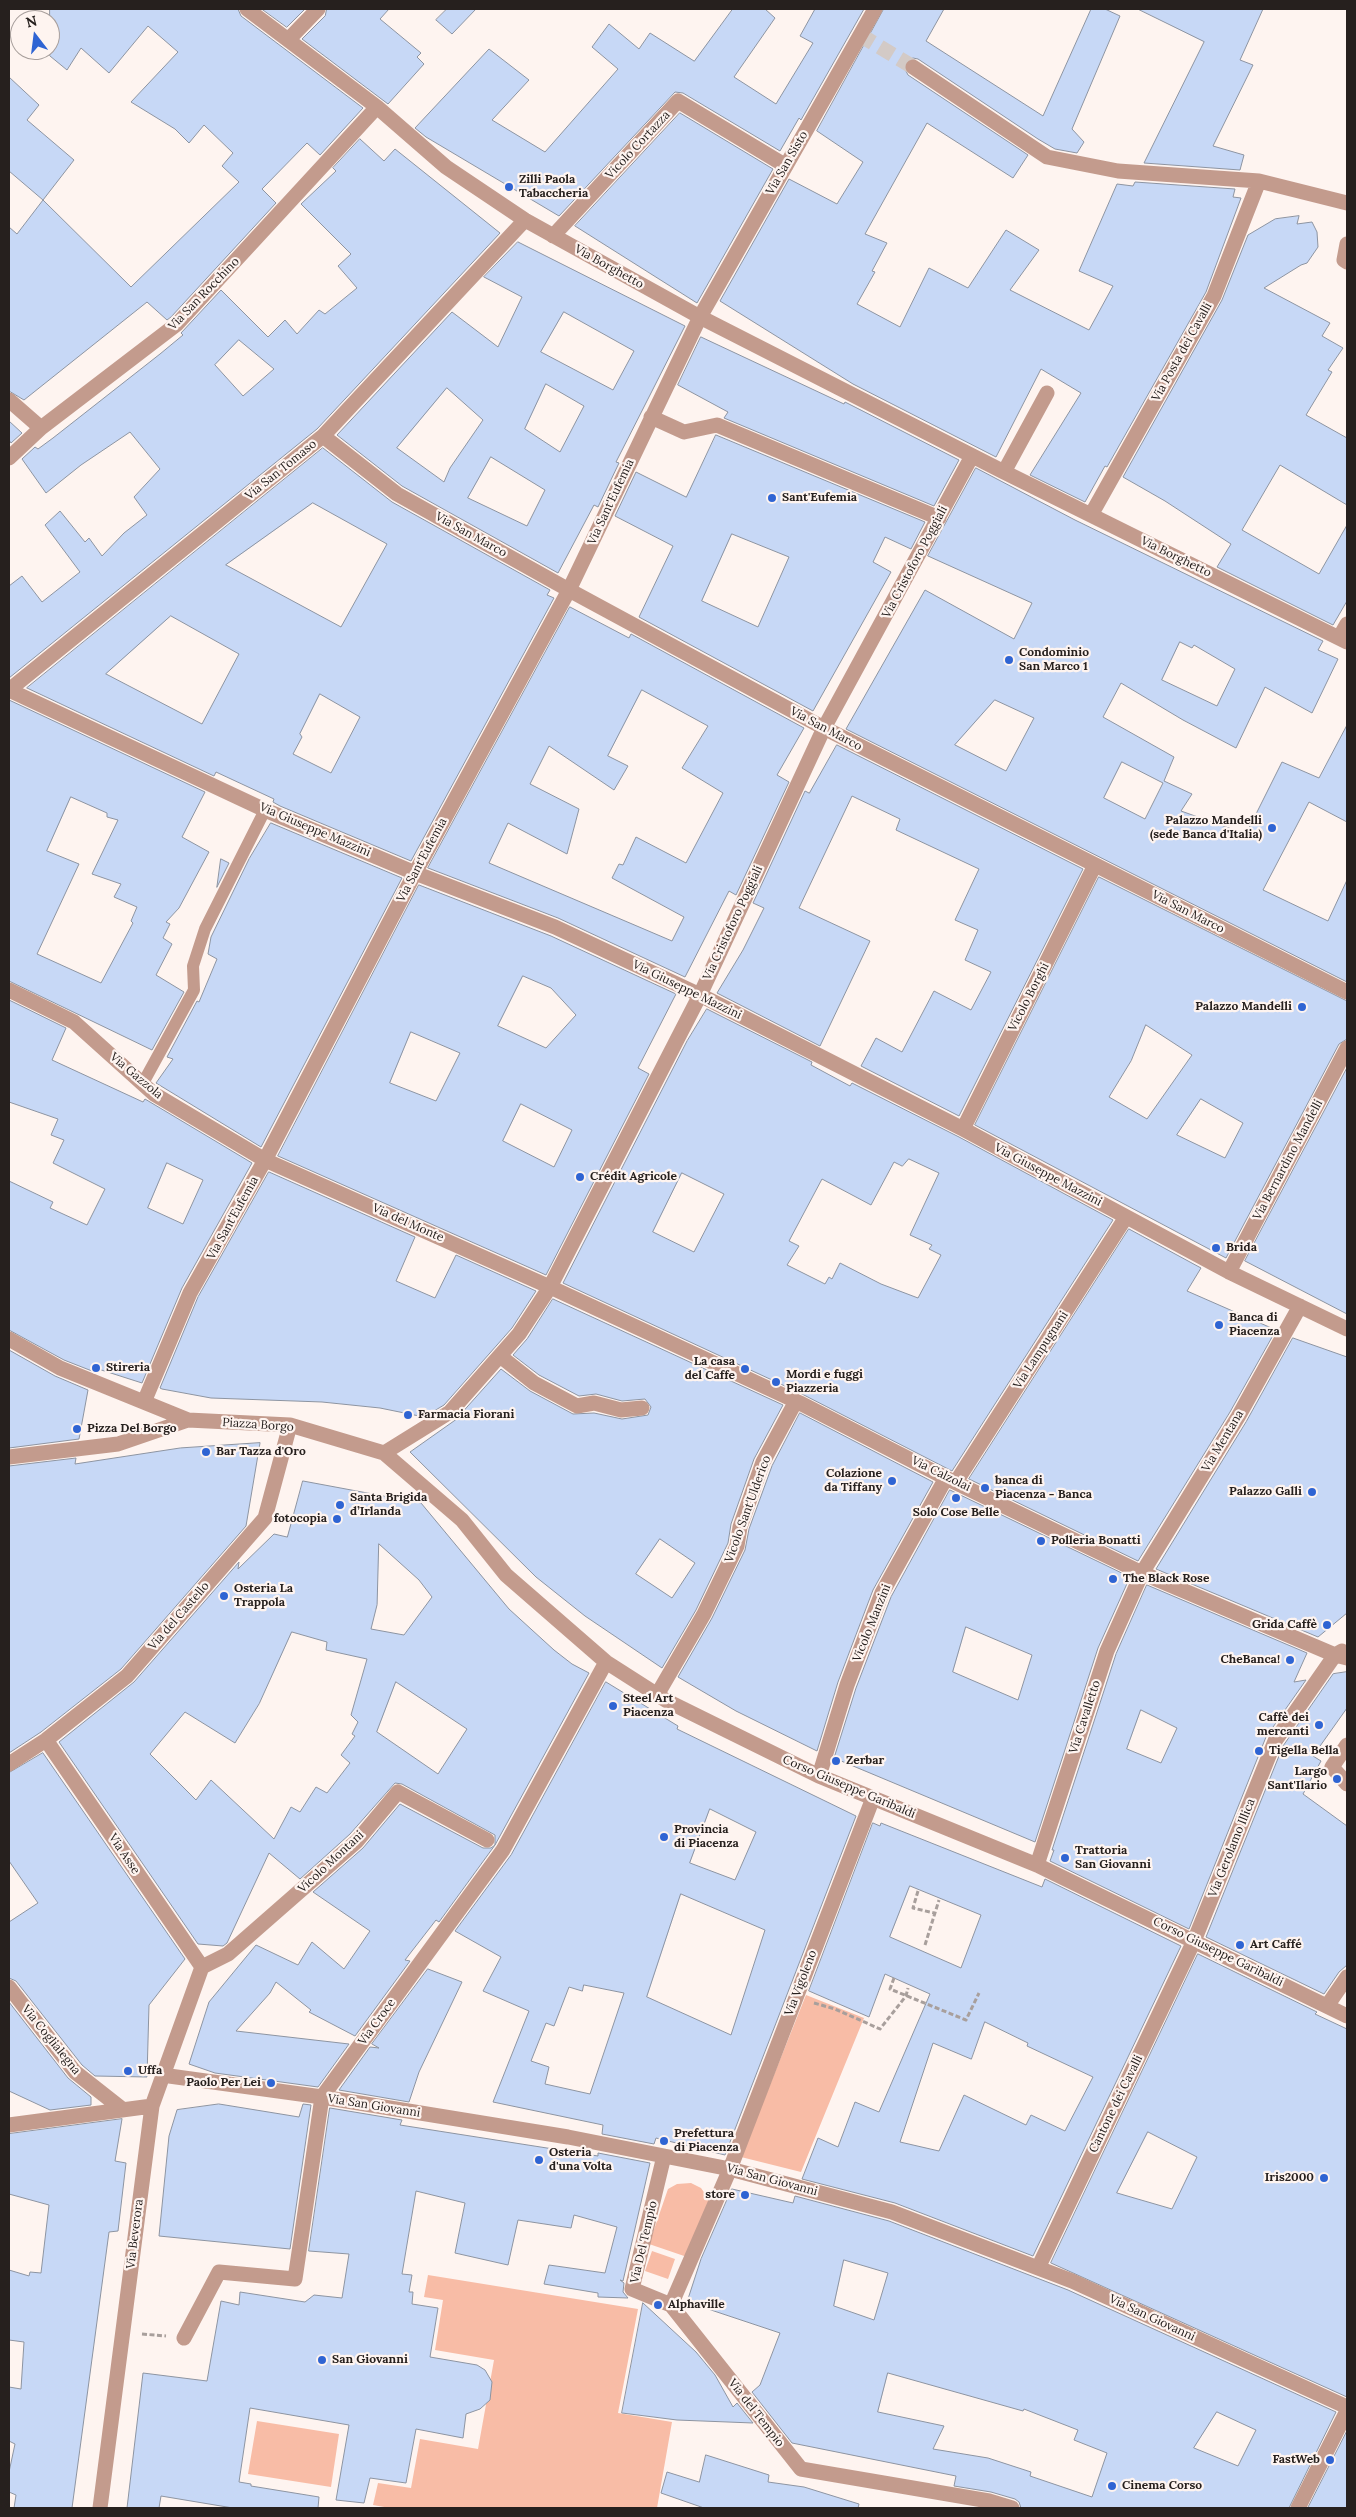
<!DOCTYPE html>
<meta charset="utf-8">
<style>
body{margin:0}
#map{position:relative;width:1356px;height:2517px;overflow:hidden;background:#fef4f0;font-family:Lora,serif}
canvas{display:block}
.frame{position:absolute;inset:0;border:10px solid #26201e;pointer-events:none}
.north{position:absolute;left:10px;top:10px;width:50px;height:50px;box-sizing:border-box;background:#fef4f0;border:1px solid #a89f9c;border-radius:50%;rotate:345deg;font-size:14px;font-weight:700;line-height:20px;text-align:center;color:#26201e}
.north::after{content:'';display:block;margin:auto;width:18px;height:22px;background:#2f64d3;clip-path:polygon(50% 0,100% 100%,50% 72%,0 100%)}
</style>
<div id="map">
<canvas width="1356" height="2517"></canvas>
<div class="frame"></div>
<div class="north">N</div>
</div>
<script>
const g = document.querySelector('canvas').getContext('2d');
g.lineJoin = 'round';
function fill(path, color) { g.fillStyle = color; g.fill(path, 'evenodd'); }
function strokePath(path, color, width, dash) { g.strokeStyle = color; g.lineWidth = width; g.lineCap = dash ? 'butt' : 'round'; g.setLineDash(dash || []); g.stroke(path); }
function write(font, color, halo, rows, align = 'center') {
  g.font = font + ' Lora,serif'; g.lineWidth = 4.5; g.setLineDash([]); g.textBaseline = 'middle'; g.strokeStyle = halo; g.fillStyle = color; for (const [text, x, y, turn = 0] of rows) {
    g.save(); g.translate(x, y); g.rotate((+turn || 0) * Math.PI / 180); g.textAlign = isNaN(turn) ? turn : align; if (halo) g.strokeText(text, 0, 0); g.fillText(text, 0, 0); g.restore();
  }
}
const green = new Path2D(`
 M806 1995 864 2018 801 2172 741 2157Z
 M691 2183 701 2188 710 2201 690 2258 649 2244 668 2189 677 2184Z
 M652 2251 675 2259 668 2279 645 2271Z
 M428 2275 638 2309 618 2413 672 2422 657 2508H390L373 2505 378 2483 411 2488 420 2439 478 2449 494 2360 435 2350 443 2300 424 2297Z
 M257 2421 339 2434 331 2487 248 2474Z`);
const building = new Path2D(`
 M50 9H238L241 16 363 108 320 155 307 143 262 189 276 203 171 317 167 320 147 302 24 400 9 391V227L17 234 43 200 9 171V77L39 105 27 120 74 160 43 200 131 287 239 182 222 166 233 153 204 125 189 143 175 129 131 102 178 52 148 26 109 73 81 48 67 70 50 56Z
 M262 9H305L287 27Z
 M327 9H389L380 19 421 53 417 57 424 64 388 104 302 39 325 16Z
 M447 9H476L452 34 436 20Z
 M733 9H765L775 18 734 77 776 104 813 43 800 36 815 9H864L801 120 799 118 780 151 683 93 675 92 559 216 426 137 415 128 489 49 529 80 492 120 545 152 618 69 592 47 609 24 639 49 650 33 694 61Z
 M884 9H944L926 41 1043 116 1091 9H1105L1120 16 1072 129 1084 142 1077 153 1055 149 1038 139 918 59 913 58 906 61 904 67 908 75 1028 155 1013 178 927 123 865 234 887 243 872 271 875 272 857 304 900 327 929 268 968 288 1006 230 1039 250 1010 290 1089 330 1113 286 1079 271 1117 184 1133 186 1135 182 1235 189 1233 197 1241 198 1206 292 1107 467 1105 466 1085 502 1030 475 1081 393 1041 369 996 457 853 384 720 301 789 179 837 204 863 162 817 131Z
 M1138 9H1263L1240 60 1253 65 1213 146 1244 155 1240 170 1144 163 1204 42Z
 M680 113 773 169 697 303 575 226Z
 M360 139 384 161 395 149 500 233 317 429 9 678V586L22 576 42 602 80 572 45 525 60 511 85 542 89 538 102 556 124 533 147 515 134 497 160 469 130 432 81 465 46 493 22 459 35 447 38 449 53 438 160 354 183 335 181 333 221 290 268 337 285 320 297 334 319 310 325 314 357 288 338 266 351 254 301 204 336 171 333 168ZM239 340 274 369 243 396 215 365Z
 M1299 216 1297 224 1312 222 1317 232 1318 247 1307 263 1301 265 1264 288 1330 323 1322 336 1343 348 1328 370 1332 372 1306 415 1347 438V505L1280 465 1242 530 1319 574 1347 525V601L1333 625 1217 567 1231 544 1165 501 1123 477 1222 300 1248 235 1275 219Z
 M518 242 685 326 616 462 619 463 598 507 594 505 558 573 402 486 337 435 452 312 498 347 522 297 484 277ZM564 312 634 351 613 390 541 352ZM546 384 584 406 560 452 525 429ZM447 388 483 420 450 468 444 482 397 448ZM491 457 545 490 527 526 468 498Z
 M701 337 844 404 845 402 959 460 934 506 724 418 728 412 678 385Z
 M9 421 22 433 11 443 9 440Z
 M716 435 925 522 911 549 885 537 873 562 891 572 813 711 639 617 673 546 615 516 636 472 686 497ZM732 534 789 557 758 627 702 601Z
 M323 448 392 502 550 590 547 595 554 598 411 861 280 806 273 802 274 799 216 772 214 776 27 688ZM313 503 387 544 341 627 226 565ZM171 616 239 654 202 724 106 674ZM320 694 360 717 331 773 293 754 302 737 300 734Z
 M976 468 1075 520 1323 641 1318 650 1338 659 1312 713 1265 687 1236 748 1183 720 1121 683 1103 717 1174 757 1164 781 1192 794 1181 811 1246 834 1282 762 1319 778 1347 725V822L1309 802 1263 890 1328 921 1347 880V982L846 729 925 590 1014 639 1032 603 928 556ZM1180 642 1192 648 1194 645 1235 669 1217 706 1162 680ZM995 700 1034 718 1006 771 955 745ZM1122 762 1163 783 1145 819 1104 798Z
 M570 607 629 638 631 634 804 728 777 775 789 782 736 895 729 891 685 977 558 918 428 868ZM642 690 708 726 682 768 723 793 686 863 636 837 623 865 619 864 612 878 684 917 672 941 489 863 508 823 567 854 579 809 530 784 549 746 614 790 628 766 608 756Z
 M9 700 205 792 182 837 209 852 179 908 166 922 170 924 163 938 172 944 156 975 184 992 152 1050 9 981ZM71 797 107 813V817L118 820 92 874 121 884 114 897 137 907 131 921 133 923 101 983 37 954 79 864 47 851Z
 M837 745 1083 869 959 1116 861 1066 876 1038 902 1052 934 991 971 1010 991 972 965 960 978 930 955 920 979 869 896 830 900 819 852 796 799 908 870 941 820 1046 717 993 743 950 764 908 753 903 805 791 809 793Z
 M271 823 402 878 261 1147 156 1083 173 1059 167 1057 197 1001 199 1002 217 959 208 954 211 937 249 859Z
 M221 859 229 863 217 887Z
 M1099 877 1347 1001V1039L1339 1044 1226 1258 975 1125ZM1146 1025 1192 1055 1147 1119 1109 1097 1131 1061ZM1201 1099 1243 1123 1225 1158 1177 1135Z
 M419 885 551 936 676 994 638 1068 649 1074 546 1275 278 1156ZM523 976 551 988 576 1015 546 1048 498 1026ZM411 1032 460 1053 436 1101 390 1083ZM521 1104 572 1130 554 1167 503 1141Z
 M9 1000 66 1028 52 1060 143 1102 145 1099 252 1163 182 1288 142 1383 92 1367V1371L64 1360 9 1330V1181L53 1202 50 1208 87 1225 105 1189 53 1163 64 1140 51 1135 58 1119 9 1102ZM167 1163 203 1180 183 1224 148 1208Z
 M707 1009 812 1062 811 1065 850 1086 852 1083 959 1137 1113 1220 952 1471 800 1393 563 1283 687 1041ZM909 1159 939 1173 910 1235 932 1245 929 1249 941 1255 918 1298 881 1284 840 1263 832 1279 829 1277 825 1284 787 1265 799 1246 789 1241 822 1179 871 1205 894 1162 902 1166ZM682 1173 724 1194 694 1252 653 1232Z
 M1347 1068V1314L1245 1261Z
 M269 1172 415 1237 396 1281 435 1298 456 1255 536 1291 512 1328 444 1405 424 1417 380 1408 322 1402 211 1398 162 1389 160 1388 198 1297Z
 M1129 1229 1201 1268 1187 1291 1276 1330 1230 1412 1138 1561 969 1479Z
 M553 1299 783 1405 754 1459 731 1524 728 1543 696 1610 662 1668 585 1616 536 1577 410 1452 461 1416H459L501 1369 530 1391 573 1414 594 1413 622 1419 648 1415 651 1407 645 1399 622 1401 596 1394 579 1396 539 1375 513 1355 527 1339ZM660 1539 695 1563 672 1598 636 1574Z
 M1293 1338 1347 1357V1613L1318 1637 1156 1569 1246 1422Z
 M9 1350 55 1376 88 1390 79 1439 9 1448Z
 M800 1413 933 1482 873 1590 838 1682 817 1751 736 1711 678 1677 712 1618 745 1550 749 1529 772 1466Z
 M260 1443 246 1526 121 1669 41 1732 9 1753V1466L76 1458 75 1464 180 1448Z
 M303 1481 421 1503 509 1609 554 1650 572 1664 589 1673 495 1845 439 1922 436 1920 405 1960 410 1961 355 2036 309 2012 311 2010 276 1982 270 1993 236 2031 349 2044 318 2087 215 2073 189 2064 209 2002 256 1945 298 1965 312 1942 344 1969 370 1931 313 1892 363 1848 400 1804 483 1848H491L495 1845V1835L402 1784 395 1783 350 1834 300 1879 269 1853 227 1943 223 1946 198 1944 59 1742 134 1682 239 1562 238 1569 274 1534 287 1537ZM379 1544 419 1580 432 1597 404 1635 371 1629 377 1605ZM292 1632 327 1642 326 1650 367 1659 351 1715 358 1722 352 1734 355 1736 341 1755 350 1763 327 1793 316 1787 300 1812 291 1807 274 1839 211 1780 196 1800 150 1754 185 1712 235 1743 259 1704ZM396 1682 467 1729 438 1774 377 1732Z
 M950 1490 1130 1577 1098 1648 1035 1842 834 1758 856 1688 891 1597ZM966 1627 1032 1655 1018 1700 953 1672Z
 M1147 1585 1307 1653 1294 1682 1306 1680 1266 1737 1189 1929 1050 1861 1054 1850H1052L1116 1654ZM1141 1710 1177 1728 1161 1763 1127 1749Z
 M1347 1672V1708L1313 1756 1321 1761 1303 1794 1347 1826V1965L1339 1972 1324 1994 1206 1937 1283 1746 1333 1674Z
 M606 1682 678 1726 677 1729 856 1816 725 2155 656 2138 654 2144 602 2134 603 2125 493 2102 529 2011 483 1991 501 1957 455 1931 511 1855ZM710 1809 756 1832 735 1880 690 1863ZM681 1894 765 1930 731 2035 647 1997ZM584 1985 624 1993 590 2094 545 2084 549 2067 531 2061 546 2023 554 2026 569 1987 582 1991Z
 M43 1753 185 1959 149 2005 147 2077 95 2076 82 2065 16 1981 9 1978V1922L38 1903 9 1861V1773Z
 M873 1823 880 1826 881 1823 1042 1887 1045 1879 1181 1946 1033 2256 895 2203 802 2179 818 2138 838 2147 855 2102 879 2112 930 1994 885 1974 869 2017 809 1991ZM910 1886 981 1915 961 1968 890 1937ZM985 2022 1028 2043 1027 2046 1093 2077 1065 2131 1031 2115 1026 2125 964 2095 939 2151 900 2142 933 2043 971 2059Z
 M1198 1954 1317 2012 1315 2014 1347 2029V2397L1051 2263ZM1148 2132 1197 2157 1172 2209 1117 2193Z
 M428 1969 462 1982 419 2072 409 2102 339 2090 370 2047 379 2048 372 2044Z
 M9 2002 68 2078 91 2097V2105L50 2110 9 2091Z
 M219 2104 299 2117 303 2104 311 2105 290 2249 159 2236 169 2136 177 2110Z
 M330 2108 402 2120 400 2125 598 2156V2153L650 2163 623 2281 620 2280 624 2283 623 2292 628 2298 598 2297V2293L544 2284 549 2265 605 2273 617 2227 574 2215 571 2228 518 2220 508 2265 455 2253 465 2203 416 2191 402 2274 412 2275 409 2292H413L412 2304 438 2308 430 2357 477 2365 485 2370 492 2382 490 2400 480 2409 466 2414 463 2438 416 2429 406 2483 370 2478 364 2503 336 2500 349 2425 250 2408 239 2482 251 2484V2486L319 2497 318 2508H233L161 2496 159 2508H127L143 2373 207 2381 221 2301 239 2305 240 2292 305 2302 314 2295 342 2298 349 2254 309 2251Z
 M122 2119 115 2161 126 2163 118 2231 109 2232 72 2508H14L16 2495 9 2492V2472L15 2444 9 2441V2387L21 2389 24 2342 9 2340V2270L29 2276 30 2272 41 2273 49 2205 9 2194V2134Z
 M732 2189 793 2203 795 2196 889 2221 1068 2290 1336 2412 1289 2508H1021L1019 2502 1015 2499 991 2492 954 2486 956 2476 792 2443 752 2392 760 2385 780 2333 687 2302 701 2259ZM844 2260 888 2273 874 2320 834 2306ZM888 2373 1023 2411 1024 2409 1078 2430 1074 2440 1107 2453 1092 2497 1030 2476 1031 2472 988 2458 933 2449 944 2426 878 2412ZM1217 2412 1256 2430 1238 2466 1194 2448Z
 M643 2303 696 2352 715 2375 733 2407 737 2403 753 2423 677 2420 622 2413Z
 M1347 2431V2508H1308Z
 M706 2455 769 2475 768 2482 804 2487 859 2504 858 2508H704L661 2493 667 2472 699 2482Z`);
const streetTunnel = new Path2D(`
 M860 35 913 67`);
const path = new Path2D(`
 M918 1891 913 1908 934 1913
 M925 1945 939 1900
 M894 1978 890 1989 966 2020 979 1993
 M814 2003 835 2009 880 2029 906 1996 908 1988
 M142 2334 166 2336`);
const lane = new Path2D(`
 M143 1083 194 990 193 966 205 929 265 810`);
const street = new Path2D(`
 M247 9 377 107 446 167 525 220 700 317 1004 472 1347 642
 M289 39 318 9
 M913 67 1047 157 1118 171 1259 181 1347 203
 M525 220 323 436 9 690 265 810 415 873 555 927 700 995 963 1129 1229 1272 1347 1329
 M553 236 678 101 786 166
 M1347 244 1344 260 1347 262
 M9 400 41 428
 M651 417 684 432 717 425 939 518
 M323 436 397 494 569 590 824 728 1347 992
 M9 458 41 428 177 324 377 107
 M1004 472 1047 393
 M1091 515 1214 296 1259 181
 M1339 638 1347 624
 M9 990 74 1022 154 1094 265 1160 550 1287 800 1403 946 1478 1142 1573 1335 1655 1347 1658
 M963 1129 1095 865
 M1229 1272 1347 1048
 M9 1339 60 1368 188 1420 290 1425 384 1453 462 1520 506 1575 606 1662 667 1701 819 1776 1037 1865 1347 2016
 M500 1356 534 1383 577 1406 594 1403 621 1410 642 1408
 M144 1402 190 1293 265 1160 415 873 569 590 700 317 875 9
 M384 1453 450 1412 519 1334 550 1287 700 995 824 728 972 456
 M9 1457 118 1444 188 1420
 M956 1482 1126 1217
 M657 1695 704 1614 737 1546 740 1527 763 1462 796 1401
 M46 1740 202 1967
 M1347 1745 1332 1767 1347 1784
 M9 1764 46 1740 127 1676 265 1518 290 1425
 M819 1776 847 1685 882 1593 946 1478
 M1037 1865 1107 1651 1142 1573 1238 1417 1300 1306
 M202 1967 228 1954 357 1841 398 1792 487 1840
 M9 1987 75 2072 122 2109
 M1327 2006 1347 1977
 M162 2075 322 2097 568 2137 730 2169 892 2212 1072 2281 1347 2407
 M9 2125 152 2106
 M664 2156 632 2289 671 2305 801 2469 989 2501 1012 2508
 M1038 2268 1194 1941 1275 1741 1335 1655 1342 1651
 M671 2305 730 2169 873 1798
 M184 2338 219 2272 295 2279 322 2097 503 1850 606 1662
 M100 2508 152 2106 202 1967
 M1298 2508 1347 2411`);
const markers = [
 [509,187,5,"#2f64d3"],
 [772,498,5,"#2f64d3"],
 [1009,660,5,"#2f64d3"],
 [1272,828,5,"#2f64d3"],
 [1302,1007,5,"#2f64d3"],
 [580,1177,5,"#2f64d3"],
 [1216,1248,5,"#2f64d3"],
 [1219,1325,5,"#2f64d3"],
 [96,1368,5,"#2f64d3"],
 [745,1369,5,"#2f64d3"],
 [776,1382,5,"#2f64d3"],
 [408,1415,5,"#2f64d3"],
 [77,1429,5,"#2f64d3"],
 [206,1452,5,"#2f64d3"],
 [892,1481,5,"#2f64d3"],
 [985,1488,5,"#2f64d3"],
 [1312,1492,5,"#2f64d3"],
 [956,1498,5,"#2f64d3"],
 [340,1505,5,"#2f64d3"],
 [337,1519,5,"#2f64d3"],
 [1041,1541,5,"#2f64d3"],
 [1113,1579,5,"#2f64d3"],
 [224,1596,5,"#2f64d3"],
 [1327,1625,5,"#2f64d3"],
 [1290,1660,5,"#2f64d3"],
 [613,1706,5,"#2f64d3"],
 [1319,1725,5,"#2f64d3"],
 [1259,1751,5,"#2f64d3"],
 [836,1761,5,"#2f64d3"],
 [1337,1779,5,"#2f64d3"],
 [664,1837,5,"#2f64d3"],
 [1065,1858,5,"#2f64d3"],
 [1240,1945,5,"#2f64d3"],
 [128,2071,5,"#2f64d3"],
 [271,2083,5,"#2f64d3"],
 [664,2141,5,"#2f64d3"],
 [539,2160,5,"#2f64d3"],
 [1324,2178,5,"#2f64d3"],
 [745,2195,5,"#2f64d3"],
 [658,2305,5,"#2f64d3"],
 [322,2360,5,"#2f64d3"],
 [1330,2460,5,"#2f64d3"],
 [1112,2486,5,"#2f64d3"]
];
const streetNames = [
 ["Vicolo Cortazza",638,145,-47],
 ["Via San Sisto",787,163,-60],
 ["Via Borghetto",609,267,29],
 ["Via San Rocchino",204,294,-46],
 ["Via Posta dei Cavalli",1182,352,-61],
 ["Via San Tomaso",281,470,-39],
 ["Via Sant'Eufemia",611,502,-65],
 ["Via San Marco",471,535,29],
 ["Via Borghetto",1176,557,26],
 ["Via Cristoforo Poggiali",915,562,-62],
 ["Via San Marco",826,729,28],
 ["Via Giuseppe Mazzini",315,830,23],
 ["Via Sant'Eufemia",422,860,-62],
 ["Via San Marco",1188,912,27],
 ["Via Cristoforo Poggiali",733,923,-65],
 ["Via Giuseppe Mazzini",687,990,26],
 ["Vicolo Borghi",1029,997,-63],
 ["Via Gazzola",136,1076,40],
 ["Via Bernardino Mandelli",1288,1160,-62],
 ["Via Giuseppe Mazzini",1048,1175,28],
 ["Via Sant'Eufemia",233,1218,-61],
 ["Via del Monte",408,1223,24],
 ["Via Lampugnani",1041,1350,-57],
 ["Piazza Borgo",258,1425,4],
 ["Via Mentana",1223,1441,-59],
 ["Via Calzolai",941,1474,26],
 ["Vicolo Sant'Ulderico",748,1509,-70],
 ["Via del Castello",179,1616,-49],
 ["Vicolo Manzini",872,1623,-68],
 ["Via Cavalletto",1085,1717,-72],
 ["Corso Giuseppe Garibaldi",849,1787,23],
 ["Via Gerolamo Illica",1232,1848,-68],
 ["Via Asse",124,1854,56],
 ["Vicolo Montani",331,1862,-43],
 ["Corso Giuseppe Garibaldi",1218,1952,26],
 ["Via Vigoleno",801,1983,-69],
 ["Via Croce",377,2022,-54],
 ["Via Coglialegna",51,2040,51],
 ["Cantone dei Cavalli",1116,2104,-64],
 ["Via San Giovanni",374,2106,9],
 ["Via San Giovanni",772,2180,15],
 ["Via Beverora",135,2234,-83],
 ["Via Del Tempio",644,2242,-77],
 ["Via San Giovanni",1152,2318,25],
 ["Via del Tempio",756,2413,52]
];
const poiNames = [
 ["Zilli Paola",519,180],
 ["Tabaccheria",519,194],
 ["Sant'Eufemia",782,498],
 ["Condominio",1019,653],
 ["San Marco 1",1019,667],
 ["Palazzo Mandelli",1262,821,"right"],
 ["(sede Banca d'Italia)",1262,835,"right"],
 ["Palazzo Mandelli",1292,1007,"right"],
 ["Crédit Agricole",590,1177],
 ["Brida",1226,1248],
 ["Banca di",1229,1318],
 ["Piacenza",1229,1332],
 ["La casa",735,1362,"right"],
 ["del Caffe",735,1376,"right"],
 ["Stireria",106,1368],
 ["Mordi e fuggi",786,1375],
 ["Piazzeria",786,1389],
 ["Farmacia Fiorani",418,1415],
 ["Pizza Del Borgo",87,1429],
 ["Bar Tazza d'Oro",216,1452],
 ["Colazione",882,1474,"right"],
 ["da Tiffany",882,1488,"right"],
 ["banca di",995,1481],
 ["Piacenza - Banca",995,1495],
 ["Palazzo Galli",1302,1492,"right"],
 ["Santa Brigida",350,1498],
 ["d’Irlanda",350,1512],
 ["Solo Cose Belle",956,1513,"center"],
 ["fotocopia",327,1519,"right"],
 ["Polleria Bonatti",1051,1541],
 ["The Black Rose",1123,1579],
 ["Osteria La",234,1589],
 ["Trappola",234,1603],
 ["Grida Caffè",1317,1625,"right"],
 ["CheBanca!",1280,1660,"right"],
 ["Steel Art",623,1699],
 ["Piacenza",623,1713],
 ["Caffè dei",1309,1718,"right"],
 ["mercanti",1309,1732,"right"],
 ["Tigella Bella",1269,1751],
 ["Zerbar",846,1761],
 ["Largo",1327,1772,"right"],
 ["Sant'Ilario",1327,1786,"right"],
 ["Provincia",674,1830],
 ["di Piacenza",674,1844],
 ["Trattoria",1075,1851],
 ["San Giovanni",1075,1865],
 ["Art Caffé",1250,1945],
 ["Uffa",138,2071],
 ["Paolo Per Lei",261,2083,"right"],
 ["Prefettura",674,2134],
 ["di Piacenza",674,2148],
 ["Osteria",549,2153],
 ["d'una Volta",549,2167],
 ["Iris2000",1314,2178,"right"],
 ["store",735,2195,"right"],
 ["Alphaville",668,2305],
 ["San Giovanni",332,2360],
 ["FastWeb",1320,2460,"right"],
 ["Cinema Corso",1122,2486]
];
fill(green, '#f8bca6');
fill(building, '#c7d8f6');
strokePath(building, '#8d94a1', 1);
strokePath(streetTunnel, '#d3cac6', 15, [15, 8]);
strokePath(path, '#a89f9c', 3, [5, 2.5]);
strokePath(lane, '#c39b8d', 12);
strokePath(street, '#c39b8d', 15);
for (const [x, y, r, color] of markers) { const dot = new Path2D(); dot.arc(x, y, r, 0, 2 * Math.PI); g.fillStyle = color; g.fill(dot); strokePath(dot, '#fef4f0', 2); }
write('12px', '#26201e', '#fef4f0', streetNames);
write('bold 12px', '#26201e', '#fef4f0', poiNames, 'left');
</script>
